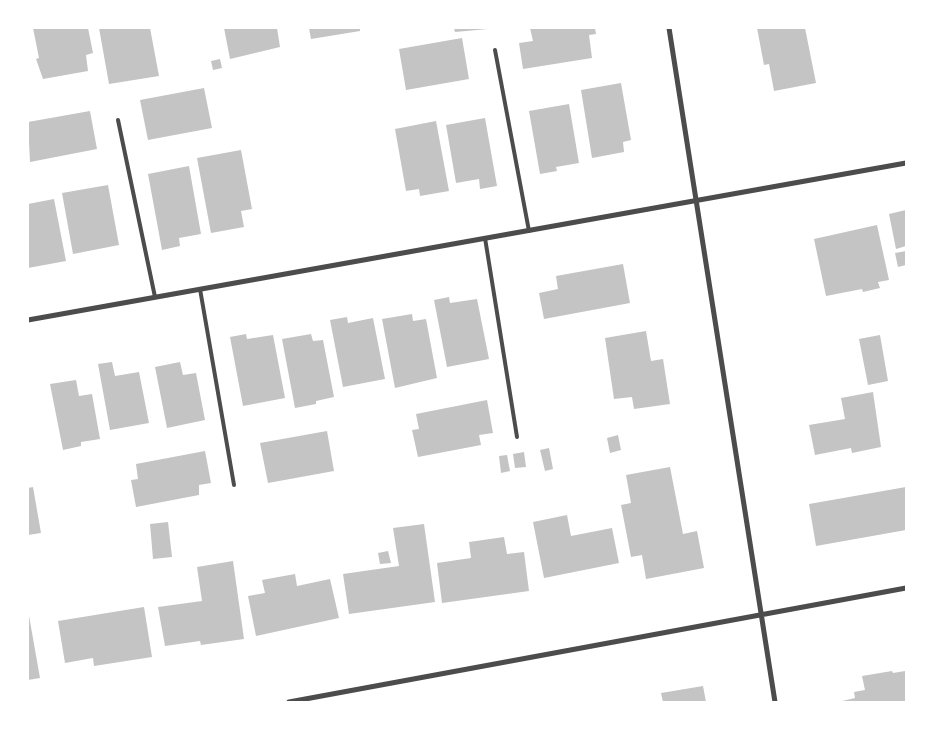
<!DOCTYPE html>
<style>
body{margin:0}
#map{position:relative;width:934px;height:730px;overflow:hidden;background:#fff;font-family:"Fira Sans",sans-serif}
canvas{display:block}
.frame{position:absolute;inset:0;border:29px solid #fff;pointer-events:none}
</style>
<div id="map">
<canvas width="934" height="730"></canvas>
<div class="frame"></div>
</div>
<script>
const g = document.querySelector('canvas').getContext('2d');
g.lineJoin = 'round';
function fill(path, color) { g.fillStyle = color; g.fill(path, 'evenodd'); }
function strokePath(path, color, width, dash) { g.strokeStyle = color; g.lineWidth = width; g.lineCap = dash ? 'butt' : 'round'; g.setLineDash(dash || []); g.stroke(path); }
const building = new Path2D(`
 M33 28H88L93 53 86 55 88 71 43 79 36 59 39 58Z
 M99 28H150L159 76 109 84Z
 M224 28H277L280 47 230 59Z
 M309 28H360V31L311 39Z
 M454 28H488V29L455 32Z
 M530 28H595L596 34 589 35 592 58 523 69 519 43 533 41Z
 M757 28H805L816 83 774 91 769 64 764 65Z
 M462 38 469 79 406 90 399 49Z
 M220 59 222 68 213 70 211 61Z
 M621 83 631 140 623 142 624 152 592 158 581 90Z
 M204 88 212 128 148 140 140 100Z
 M569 104 579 163 556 167 557 171 540 174 529 111Z
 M90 111 97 149 30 162 28 122Z
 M485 118 497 186 480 189 479 179 456 183 446 125Z
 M436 121 449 191 420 196 419 189 406 191 395 129Z
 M241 150 252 209 241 211 244 227 211 233 197 158Z
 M189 166 201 234 179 238 180 246 162 250 148 174Z
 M108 185 119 245 73 254 62 193Z
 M54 199 66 261 28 268V204Z
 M906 210V246L896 249 889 214Z
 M877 225 889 280 878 282 880 288 863 292 862 289 826 296 814 239Z
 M906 251V265L898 267 895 253Z
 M623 264 630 303 544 319 539 293 558 289 556 276Z
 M449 297 450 303 477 299 489 359 447 367 434 300Z
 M412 314 413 321 426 319 437 378 395 388 382 319Z
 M347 317 348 323 373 318 385 379 343 387 330 320Z
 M646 331 651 361 663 359 670 404 634 409 632 397 614 399 605 338Z
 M246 334 247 339 273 335 285 398 243 406 230 337Z
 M311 334 313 341 323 340 334 397 316 401V404L295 408 282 339Z
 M880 335 888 381 868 385 859 339Z
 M112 362 115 376 139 372 149 423 110 430 98 364Z
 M180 362 183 375 196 373 205 420 167 428 155 367Z
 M76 380 79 396 92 394 100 439 81 442V446L63 450 50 384Z
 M873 392 881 447 852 453 851 448 815 455 809 425 845 419 841 398Z
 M487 400 493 433 479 435 481 445 418 457 412 430 419 429 416 414Z
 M327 431 334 471 268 483 260 443Z
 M618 435 621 450 610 453 607 438Z
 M549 448 553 469 545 471 540 450Z
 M205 451 211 483 199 485V495L136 507 131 480 138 479 136 464Z
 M524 452 526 467 515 468 513 454Z
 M507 455 510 471 501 473 499 456Z
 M670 467 683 534 697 531 704 568 646 579 642 555 631 557 621 505 631 503 626 475Z
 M33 487 41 533 28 535V488Z
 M906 487V530L816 546 809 504Z
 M567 515 571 536 612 528 619 563 544 578 533 522Z
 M168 522 172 557 153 559 150 524Z
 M424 524 435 602 349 614 343 574 399 566 393 528Z
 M504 537 507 554 524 552 529 591 442 603 437 563 471 558 469 542Z
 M388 551 391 563 380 564 378 553Z
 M233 561 244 639 201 645 200 641 165 646 158 607 202 601 197 567Z
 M295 574 297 586 330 579 339 618 256 636 248 596 265 593 262 580Z
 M144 607 152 657 94 666 93 658 65 663 58 621Z
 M28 610 40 678 28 680Z
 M892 671 893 673 905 671 906 702H838L855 698 854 692 865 690 862 676Z
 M703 686 706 702H663L661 693Z`);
const service = new Path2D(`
 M495 50 529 231
 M118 120 155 297
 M485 238 517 437
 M200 289 234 485`);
const minor = new Path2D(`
 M669 28 775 702
 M28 320 906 163
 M289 702 906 588`);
fill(building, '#c4c4c4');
strokePath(service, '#4c4c4c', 4);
strokePath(minor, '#4c4c4c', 5);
</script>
